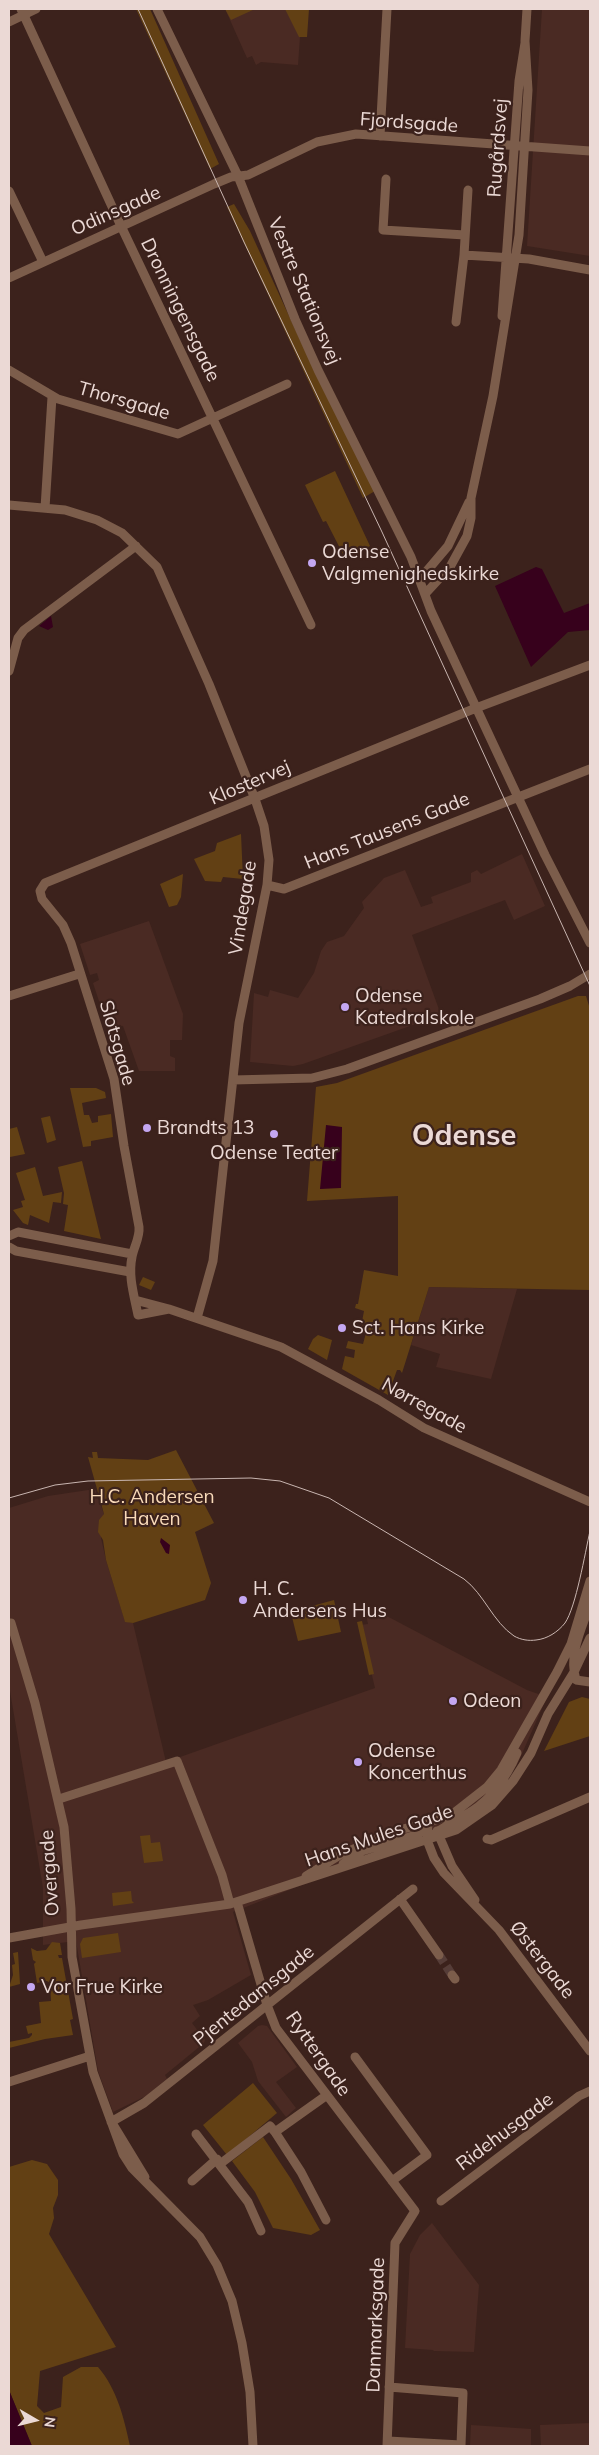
<!DOCTYPE html>
<meta charset="utf-8">
<style>
body{margin:0}
#map{position:relative;width:599px;height:2455px;overflow:hidden;background:#3c221c;font-family:Mulish,sans-serif}
canvas{display:block}
.frame{position:absolute;inset:0;border:10px solid #ebd9d5;pointer-events:none}
.north{position:absolute;left:10px;top:2395px;width:50px;height:50px;-webkit-text-stroke:4px #3c221c;paint-order:stroke;rotate:98deg;font-size:14px;font-weight:700;line-height:20px;text-align:center;color:#ebd9d5}
.north::after{content:'';display:block;margin:auto;width:18px;height:22px;background:#ebd9d5;clip-path:polygon(50% 0,100% 100%,50% 72%,0 100%)}
</style>
<div id="map">
<canvas width="599" height="2455"></canvas>
<div class="frame"></div>
<div class="north">N</div>
</div>
<script>
const g = document.querySelector('canvas').getContext('2d');
g.lineJoin = 'round';
function fill(path, color) { g.fillStyle = color; g.fill(path, 'evenodd'); }
function strokePath(path, color, width, dash) { g.strokeStyle = color; g.lineWidth = width; g.lineCap = dash ? 'butt' : 'round'; g.setLineDash(dash || []); g.stroke(path); }
function write(font, color, halo, rows, align = 'center') {
  g.font = font + ' Mulish,sans-serif'; g.lineWidth = 4.5; g.setLineDash([]); g.textBaseline = 'middle'; g.strokeStyle = halo; g.fillStyle = color; for (const [text, x, y, turn = 0] of rows) {
    g.save(); g.translate(x, y); g.rotate((+turn || 0) * Math.PI / 180); g.textAlign = isNaN(turn) ? turn : align; if (halo) g.strokeText(text, 0, 0); g.fillText(text, 0, 0); g.restore();
  }
}
const built = new Path2D(`
 M231 9H294L300 37 298 65 261 62 256 65 252 56 247 58 226 11Z
 M542 9H590V256L527 246Z
 M522 854 545 906 514 920 505 900 412 935 441 1015 303 1064 293 1066 250 1062 254 993 268 997 270 990 298 998 314 973 321 951 327 942 344 936 364 908 362 902 384 878 405 870 421 907 433 903 431 897 471 882V873L477 870 481 874Z
 M149 921 183 1014 182 1040H170V1056L175 1058V1071H139L123 1026 107 1025 93 983 99 980 97 973 90 975 80 944Z
 M429 1287 517 1289 491 1379 436 1367 440 1354 411 1345Z
 M95 1489 104 1514 101 1538 106 1560 125 1621 133 1623 166 1762 375 1688 360 1625 368 1624 364 1604 527 1690 547 1697 517 1765 497 1793 447 1828 233 1912 251 1975 208 2000 193 2005 200 2016 192 2023 205 2040 204 2043 165 2075 167 2079 146 2096 113 2112 98 2071 76 1941 43 1945V1888L9 1685V1508L48 1496Z
 M262 2025 267 2026 297 2067 276 2082 296 2108 286 2117 258 2081 252 2062 238 2043 258 2026Z
 M432 2223 479 2285 474 2352 434 2351 433 2350 405 2348 410 2254 420 2235Z
 M590 2423V2446H541L540 2425Z
 M471 2425 531 2429V2446H470Z`);
const green = new Path2D(`
 M136 9H150L219 164 210 169Z
 M225 9H255L231 20Z
 M285 9H309L307 37H299Z
 M234 204 250 231 300 340 375 491 363 498 227 207Z
 M335 471 370 546 345 558 326 521 323 522 305 485Z
 M241 834 243 879 223 877 221 882 205 881 194 859 215 851 217 843Z
 M183 874 181 897 177 905 169 907 160 884Z
 M578 996H586L590 1009V1290L429 1287 402 1373 400 1370H397L388 1395 342 1369 345 1356 354 1358 355 1350 346 1348 348 1341 363 1344 366 1333 360 1332 364 1311 355 1308 356 1304H358L364 1270 398 1276V1196L307 1201 316 1087 337 1083Z
 M70 1088H96L105 1092 106 1098 82 1103 84 1115H89L92 1123 98 1122V1116L111 1114 113 1137 91 1141V1146L83 1147Z
 M50 1116 56 1140 47 1143 41 1118Z
 M17 1127 25 1154 10 1157 9 1129Z
 M82 1161 101 1239 64 1231 68 1205 63 1204 64 1193 58 1167Z
 M35 1167 43 1196 62 1192 61 1203 53 1202 49 1223 30 1215 28 1225 23 1223 13 1210 23 1207 21 1201 25 1200 16 1173Z
 M143 1277 155 1282 151 1290 139 1285Z
 M318 1335 332 1340 327 1360 308 1349 313 1339Z
 M176 1450 214 1523 195 1532 211 1583 205 1600 133 1623 125 1622 106 1560 103 1540 98 1532 99 1520 104 1514 88 1457 93 1458 92 1452H97L98 1458 148 1460Z
 M334 1600 341 1632 298 1641 292 1617 306 1614 305 1608Z
 M362 1621 374 1674 369 1675 357 1622Z
 M582 1697 590 1699V1736L544 1751 569 1702Z
 M150 1835 151 1843 160 1842 163 1861 144 1863 140 1836Z
 M131 1891 132 1901 134 1903 113 1906 112 1893Z
 M118 1933 121 1952 82 1958 80 1944 83 1938Z
 M52 1942 60 1943 62 1955H58L59 1958H62L73 2019 70 2020 73 2035 45 2039 9 2048V2042L29 2038 32 2035V2033L28 2034 26 2026 41 2023 39 2002 51 2001 50 1983 47 1981 37 1983 34 1964 36 1962 33 1960 31 1948 37 1951 46 1950Z
 M18 1952 20 1984 9 1987 13 1975 12 1965 15 1964 13 1953Z
 M253 2083 277 2113 227 2155 203 2125Z
 M263 2137 291 2179 320 2230 311 2235 273 2228 255 2192 232 2161Z
 M32 2160 47 2164 58 2180V2195L53 2208 54 2218 49 2234 116 2347 40 2371 37 2406 44 2413 61 2407 63 2377 81 2367H98C117 2389 124 2418 130 2446H32L9 2390V2167Z`);
const water = new Path2D(`
 M536 567 542 569 564 613 590 603V630L568 632 531 667 495 586Z
 M51 616 53 627 48 630 39 626Z
 M326 1125 342 1127 341 1188 320 1189Z
 M161 1538 170 1545 169 1554 166 1553 160 1542Z
 M9 2390 32 2446H9Z`);
const minorTunnel = new Path2D(`
 M439 1955 452 1975`);
const minor = new Path2D(`
 M21 9 121 226 311 625
 M157 9 238 176 295 319 318 370 411 557 431 611 545 855 590 943
 M9 22 36 9
 M380 136 387 9
 M386 179 383 230 465 235
 M9 191 43 262
 M464 255 529 259 590 270
 M9 278 214 184 231 177 248 175 317 142 356 134 590 151
 M502 316 519 81 525 43
 M456 322 464 255 468 190
 M9 370 58 399 178 434 287 384
 M9 505 65 510 97 520 122 533 157 567 209 684 255 799 264 826 269 860 267 885 239 1023 213 1261 197 1318
 M45 508 52 397
 M420 579 448 546 469 502
 M425 594 450 567 467 536 471 518V498L493 396 519 235 528 90 525 41 527 9
 M9 671 18 638 24 630 136 546
 M267 885 284 889 590 769
 M9 996 79 974
 M233 1080 312 1078 347 1069 540 999 570 986 590 974
 M9 1236 18 1232 132 1254
 M9 1247 16 1251 130 1272
 M135 1300 169 1309 281 1347 379 1400 424 1428 590 1502
 M169 1309 138 1315C134 1295 128 1276 132 1257 134 1246 140 1238 139 1227L124 1146 114 1079 71 943 63 925 42 899 40 891 45 883 476 708 590 665
 M590 1604C582 1628 568 1654 576 1680L590 1682
 M9 1623H11L35 1703 64 1827 71 1909 72 1957 93 2072 123 2154 132 2168 200 2237 217 2265 232 2301 242 2343 250 2392 253 2446
 M59 1799 177 1761 222 1875 230 1904
 M428 1822 427 1840 434 1858 444 1873 499 1930 590 2051
 M437 1831 452 1866 475 1900
 M432 1836C444 1826 459 1820 472 1811 494 1797 507 1776 517 1753
 M487 1839 491 1840 590 1797
 M343 1864 362 1851 416 1835 423 1830 428 1822
 M306 1876 340 1855 389 1833 450 1816 487 1787 501 1770 557 1672 571 1644 590 1581
 M400 1899 439 1955
 M237 1902 267 2005 276 2028 415 2211 395 2243 387 2446
 M9 1938 81 1925 230 1904 456 1830 492 1805 513 1781 531 1753 548 1714 574 1672 590 1638
 M452 1975 455 1979
 M355 2057 427 2155 392 2181
 M9 2082 90 2056
 M111 2122 144 2103 413 1889
 M114 2126 145 2177
 M196 2134 248 2202 261 2231
 M220 2164 270 2126 275 2132
 M192 2181 217 2159
 M441 2201 579 2096 590 2091
 M326 2220 301 2172 275 2132 327 2095
 M388 2441 461 2445 463 2393 389 2387`);
const tram = new Path2D(`
 M138 9 244 242 382 532 590 986
 M9 1498 55 1485 88 1481 251 1478 280 1481 329 1498 464 1579C484 1594 493 1622 514 1636 521 1640 529 1641 536 1640 547 1639 558 1632 565 1623 576 1607 585 1553 590 1531`);
const markers = [
 [312,563,5,"#c4a7f1"],
 [345,1007,5,"#c4a7f1"],
 [147,1128,5,"#c4a7f1"],
 [274,1134,5,"#c4a7f1"],
 [342,1328,5,"#c4a7f1"],
 [243,1600,5,"#c4a7f1"],
 [453,1701,5,"#c4a7f1"],
 [358,1762,5,"#c4a7f1"],
 [31,1987,5,"#c4a7f1"]
];
const streetNames = [
 ["Fjordsgade",409,123,4],
 ["Rugårdsvej",498,148,-86],
 ["Odinsgade",116,211,-24],
 ["Vestre Stationsvej",304,291,67],
 ["Dronningensgade",180,310,64],
 ["Thorsgade",124,401,16],
 ["Klostervej",250,783,-23],
 ["Hans Tausens Gade",387,831,-22],
 ["Vindegade",243,908,-81],
 ["Slotsgade",117,1043,74],
 ["Nørregade",424,1406,29],
 ["Hans Mules Gade",379,1836,-19],
 ["Overgade",50,1873,-94],
 ["Østergade",542,1960,52],
 ["Pjentedamsgade",254,1996,-39],
 ["Ryttergade",318,2054,55],
 ["Ridehusgade",505,2132,-37],
 ["Danmarksgade",376,2325,-88]
];
const poiNames = [
 ["Odense",322,552],
 ["Valgmenighedskirke",322,574],
 ["Odense",355,996],
 ["Katedralskole",355,1018],
 ["Brandts 13",157,1128],
 ["Odense Teater",274,1153,"center"],
 ["Sct. Hans Kirke",352,1328],
 ["H. C.",253,1589],
 ["Andersens Hus",253,1611],
 ["Odeon",463,1701],
 ["Odense",368,1751],
 ["Koncerthus",368,1773],
 ["Vor Frue Kirke",41,1987]
];
const parkNames = [
 ["H.C. Andersen",152,1497],
 ["Haven",152,1519]
];
const townNames = [
 ["Odense",464,1136]
];
fill(built, '#4a2a23');
fill(green, '#624014');
fill(water, '#37011c');
strokePath(minorTunnel, '#563d38', 9, [9, 4.5]);
strokePath(minor, '#7c5d4b', 9);
strokePath(tram, '#c9b6b1', 1);
for (const [x, y, r, color] of markers) { const dot = new Path2D(); dot.arc(x, y, r, 0, 2 * Math.PI); g.fillStyle = color; g.fill(dot); strokePath(dot, '#3c221c', 2); }
write('19px', '#ebd9d5', '#3c221c', streetNames);
write('19px', '#ebd9d5', '#3c221c', poiNames, 'left');
write('19px', '#f9dab9', '#3c221c', parkNames);
write('bold 29px', '#ebd9d5', '#3c221c', townNames);
</script>
